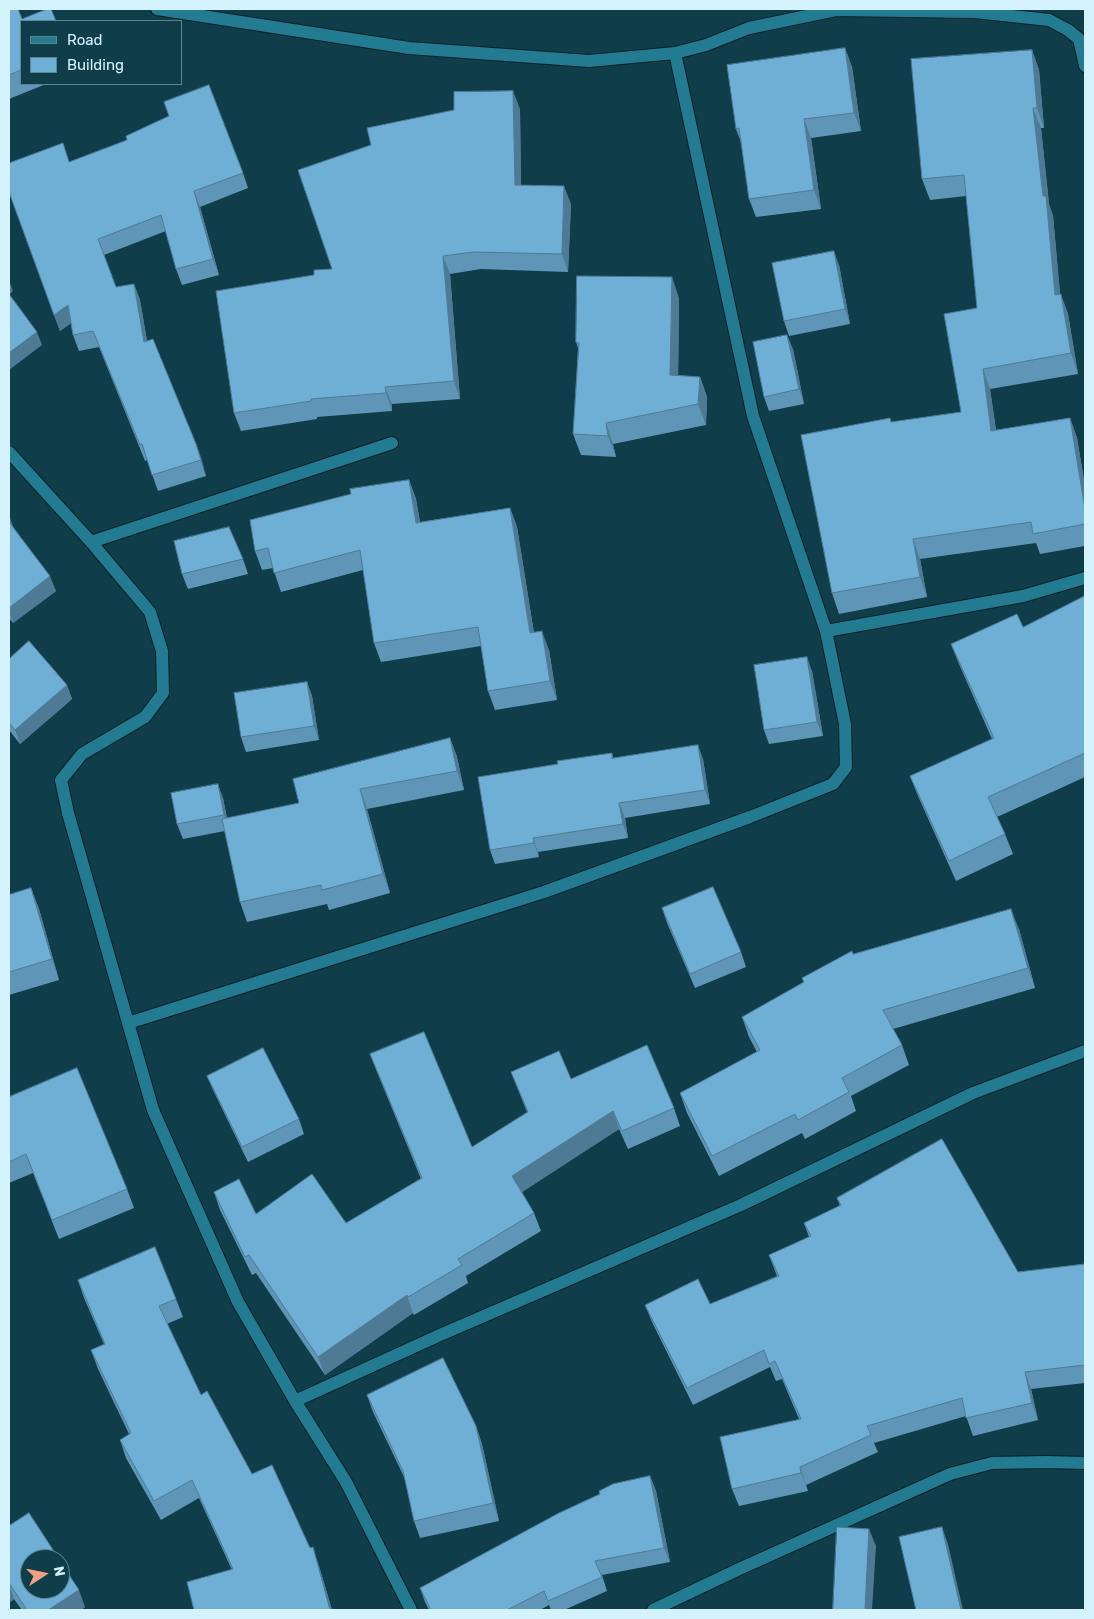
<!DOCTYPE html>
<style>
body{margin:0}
#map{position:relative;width:1094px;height:1619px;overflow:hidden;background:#0f3d49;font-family:Rubik,sans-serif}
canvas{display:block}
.frame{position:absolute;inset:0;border:10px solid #d4f3fd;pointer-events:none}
.legend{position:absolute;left:20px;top:20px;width:162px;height:65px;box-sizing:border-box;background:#0f3d49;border:1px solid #5e8691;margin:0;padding:6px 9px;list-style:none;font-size:15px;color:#d4f3fd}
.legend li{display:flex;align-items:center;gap:10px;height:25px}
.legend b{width:25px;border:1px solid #5e8691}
.north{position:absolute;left:20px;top:1549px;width:50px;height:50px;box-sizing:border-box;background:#0f3d49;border:1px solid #5e8691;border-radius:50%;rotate:79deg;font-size:14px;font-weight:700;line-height:20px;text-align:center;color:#d4f3fd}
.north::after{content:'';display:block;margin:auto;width:18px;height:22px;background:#f39f85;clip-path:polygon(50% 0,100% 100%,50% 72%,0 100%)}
</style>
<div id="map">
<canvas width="1094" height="1619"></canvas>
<div class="frame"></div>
<ul class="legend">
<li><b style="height:6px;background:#227b90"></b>Road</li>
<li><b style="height:14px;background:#6faed5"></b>Building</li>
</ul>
<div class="north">N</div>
</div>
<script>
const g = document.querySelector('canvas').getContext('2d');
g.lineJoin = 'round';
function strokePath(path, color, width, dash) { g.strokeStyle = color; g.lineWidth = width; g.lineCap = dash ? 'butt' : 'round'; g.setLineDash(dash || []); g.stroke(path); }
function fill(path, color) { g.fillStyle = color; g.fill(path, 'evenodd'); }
const minor = new Path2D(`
 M157 9 409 48 589 61 675 53 706 45 749 28 836 10 975 12 1049 20 1068 30 1079 39 1085 66
 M9 452 91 542 150 612 162 651 163 693 145 717 82 754 61 780 68 813 153 1110 238 1302 295 1401 346 1482 411 1610
 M91 542 392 443
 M826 631 1023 596 1085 578
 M128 1023 544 892 750 817 833 784 846 767 845 724 826 631 753 416 675 53
 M295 1401 440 1335 741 1205 973 1093 1085 1051`);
const tertiary = new Path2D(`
 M653 1610 737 1570 950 1474 992 1463 1046 1462 1085 1463`);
const wall = new Path2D(`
 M9 9 21 21V84H46L9 99Z
 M845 48 852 67 861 131 811 138 821 209 756 217 749 199 742 145 736 129Z
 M1032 50 1039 70 1044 128H1041L1049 204 1053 216 1060 294 1068 314 1078 374 990 389 996 430 1070 418 1077 438 1085 486V546L1040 554 1036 543 920 559 927 597 839 614 832 593 961 412 977 308 966 196 930 200 922 179Z
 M520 109 521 185 571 204 568 272 481 269 450 274 460 399 392 404V411L317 417V419L241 431 234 413 332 269Z
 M243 173 248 188 200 207 219 275 182 285 176 269 166 231 104 255 116 287 134 284 140 300 147 341 196 444 206 476 158 491 147 460 145 461 99 347 79 351 73 335 71 323 60 331 9 192Z
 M839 265 850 324 789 336 784 321Z
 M679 298 678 375 700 377 707 397 706 425 613 444 616 457 581 455 573 434 578 348 576 342Z
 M793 349 804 404 769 411 764 397Z
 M409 480 416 499 420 522 510 508 517 527 534 633 549 650 557 700 495 710 488 691 481 646 381 662 374 643 363 570 281 592 273 568 262 570 255 551Z
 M9 517 13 527 56 591 13 623 9 618Z
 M243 559 248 574 188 589 182 574Z
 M1085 596V777L997 817 1005 834 1013 854 956 881 918 796 910 776 992 739 959 664 951 644 1023 627Z
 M9 659 67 685 72 699 20 744 9 730Z
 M812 671 823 736 769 744 764 730Z
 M307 682 312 696 319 740 246 752 241 737Z
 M450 738 457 757 464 790 367 809 390 893 329 910 327 904 247 922 240 902 225 831 183 839 177 824 223 798 227 818 299 803Z
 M612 753 613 758 703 759 710 804 625 818 628 838 538 852 539 857 495 864 490 850 558 764Z
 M31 888 39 909 59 980 9 995V895Z
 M662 908 741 952 746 967 695 988 667 923Z
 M1019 929 1035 988 893 1029 902 1045 909 1065 851 1096 856 1111 805 1139 802 1133 719 1176 687 1113 680 1093 757 1052 749 1037 742 1017 804 983 802 978 853 954Z
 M370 1054 472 1147 527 1112 511 1072 571 1079 674 1108 680 1126 628 1149 619 1129 522 1192 534 1213 541 1231 466 1276 468 1283 414 1315 413 1313 325 1375 256 1273 252 1275 220 1210 214 1192 256 1214 346 1223 421 1179 377 1072Z
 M207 1076 299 1119 304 1134 248 1162 213 1090Z
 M9 1097 127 1189 134 1208 59 1239 33 1173 9 1183Z
 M837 1198 1018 1272 1085 1264V1383L1031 1389 1038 1420 973 1436 966 1416 874 1443 878 1452 806 1485 808 1491 739 1506 732 1489 799 1419 782 1379 776 1381 770 1367 693 1405 652 1322 645 1305 710 1304 777 1276 769 1255 809 1237 804 1223 840 1206Z
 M78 1280 176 1299 183 1317 167 1324 201 1395 252 1474 310 1548 319 1566 332 1610H194L232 1570 199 1498 161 1520 126 1458 120 1440 129 1434 98 1369 91 1350 104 1344 84 1298Z
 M367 1395 476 1426 482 1444 499 1521 420 1538 414 1521 405 1479 373 1412Z
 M650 1476 656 1491 670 1562 602 1575 607 1591 564 1610H551L549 1605 540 1610H429L425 1602 420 1588Z
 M9 1526 85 1607 81 1610H22L14 1599 9 1603Z`);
const shadedWall = new Path2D(`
 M845 48 852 67 861 131 854 113Z
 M1032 50 1039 70 1044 128 1037 108Z
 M513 91 520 109 521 202 515 185Z
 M1033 108 1041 128 1049 204 1053 216 1062 315 1055 295 1043 196Z
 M804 119 811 138 821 209 814 190Z
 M564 186 571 204 568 272 562 254Z
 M194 191 200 207 219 275 213 259Z
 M834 251 839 265 850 324 845 309Z
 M443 256 450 274 460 399 454 381Z
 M672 277 679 298 678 395 670 375Z
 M9 280 13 291 9 295Z
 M134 284 140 300 150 358 144 342Z
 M1061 294 1068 314 1078 374 1071 353Z
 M68 305 74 321 60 331 54 315Z
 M37 332 42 345 9 370V353Z
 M787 335 793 349 804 404 799 389Z
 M983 369 990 389 999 451 991 431Z
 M700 377 707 397 706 425 698 404Z
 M385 387 392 404V411L386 393Z
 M1070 418 1077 438 1085 486V509Z
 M606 423 613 444 616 457 608 436Z
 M196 444 202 460 206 476Z
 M409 480 416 499 423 542 416 523Z
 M510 508 517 527 537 652 530 633Z
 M10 518 15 532 9 523V519Z
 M913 539 920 559 927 597 920 577Z
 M50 576 56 591 13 623 9 611V608Z
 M542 631 549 650 557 700 550 681Z
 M807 657 812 671 823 736 817 722Z
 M307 682 312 696 319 740 314 726Z
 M67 685 72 699 20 744 15 730Z
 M450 738 457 757 464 790 457 771Z
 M698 745 703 759 710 804 705 790Z
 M218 784 223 798 229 830 224 815Z
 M360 789 367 809 390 893 383 874Z
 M619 803 625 818 628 838 623 824Z
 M533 838 538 852 539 857 534 843Z
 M31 888 39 909 59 980 52 959Z
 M1011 909 1019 929 1035 988 1028 968Z
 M613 1111 619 1129 519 1194 512 1176Z
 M407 1295 413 1313 325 1375 318 1357Z
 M1025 1372 1031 1389 1038 1420 1032 1403Z
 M476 1426 482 1444 499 1521 493 1503Z
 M800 1467 808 1491 801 1473Z
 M650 1476 656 1491 670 1562 664 1548Z
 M942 1527 948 1544 963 1610H961Z
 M869 1529 876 1546 872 1610H865Z
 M313 1547 319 1566 332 1610H330Z
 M9 1583 14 1599 9 1603Z
 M79 1590 85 1607 81 1610H48Z`);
const building = new Path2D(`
 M9 9H18L22 19 47 9H51L56 21H21V70L9 75Z
 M845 48 854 113 804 119 814 190 749 199 739 128 736 129 727 65Z
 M1032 50 1037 108H1033L1043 196H1046L1055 295 1061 294 1071 353 983 369 991 431 1070 418 1085 509V524L1033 534 1031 522 913 539 920 577 832 593 801 435 890 418 891 422 961 412 944 314 977 308 964 175 922 179 911 59Z
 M209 85 243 173 194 191 213 259 176 269 161 215 98 239 116 287 134 284 144 342 153 339 196 444 201 460 152 475 142 444 140 445 93 331 73 335 68 305 54 315 9 192V163L63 143 69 162 127 140 126 136 169 116 164 102Z
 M513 91 515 185 564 186 562 254 474 252 443 256 454 381 385 387 386 393 311 399V401L234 413 216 291 314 275V270L332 269 298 170 371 145 367 128 454 110V92Z
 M834 251 845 309 784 321 772 263Z
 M577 276 672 277 670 375 700 377 698 404 606 423 608 436 573 434 579 343 576 342Z
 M9 294 37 332 9 353Z
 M787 335 799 389 764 397 753 342Z
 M409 480 416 523 510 508 530 633 542 631 550 681 488 691 478 627 374 643 360 550 274 573 268 548 255 551 250 520 351 494 350 489Z
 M9 522 50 576 9 608Z
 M229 527 243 559 182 574 174 541Z
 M1085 596V753L988 797 1005 834 949 861 910 776 994 738 951 644 1017 614 1023 627Z
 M29 641 67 685 15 730 9 722V659Z
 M807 657 817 722 764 730 754 665Z
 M307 682 314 726 241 737 234 693Z
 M450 738 457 771 360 789 383 874 322 890 321 885 240 902 222 819 299 803 293 779Z
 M698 745 705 790 619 803 623 824 533 838 534 843 490 850 478 777 558 764 557 761 612 753V758Z
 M218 784 224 815 177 824 171 793Z
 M713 887 741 952 690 974 662 908Z
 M31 888 52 959 9 972V895Z
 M1011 909 1028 968 883 1010 902 1045 842 1078 849 1092 798 1120 795 1114 712 1156 680 1093 760 1050 742 1017 804 982 802 978 852 951 853 954Z
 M424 1032 472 1147 528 1112 511 1072 559 1051 571 1079 647 1045 674 1108 622 1131 613 1111 512 1176 534 1213 458 1259 462 1265 408 1297 407 1295 318 1357 249 1255 245 1257 214 1192 239 1179 256 1214 312 1174 346 1223 422 1178 370 1054Z
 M263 1048 299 1119 242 1147 207 1076Z
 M77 1068 127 1189 52 1220 26 1154 9 1162V1097Z
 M942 1139 1018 1272 1085 1264V1365L1025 1372 1032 1403 966 1418 962 1398 867 1426 871 1435 800 1467 801 1473 732 1489 720 1437 801 1419 775 1361 769 1364 764 1350 687 1388 645 1305 698 1279 710 1304 779 1276 769 1255 811 1236 804 1223 841 1205 837 1198Z
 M155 1247 176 1299 159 1306 201 1395 207 1391 252 1474 272 1465 310 1548 313 1547 330 1610H194L187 1582 233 1569 192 1480 154 1501 120 1440 131 1433 91 1350 105 1344 78 1280Z
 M443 1358 476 1426 493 1503 414 1521 403 1471 367 1395Z
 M650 1476 664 1548 595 1561 602 1577 548 1601 544 1591 507 1610H431L420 1588 559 1513 600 1494 599 1491 613 1484Z
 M29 1513 59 1559H30V1589H60V1561L79 1590 48 1610H27L9 1583V1526Z
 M837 1527 869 1529 865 1610H833Z
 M942 1527 961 1610H916L899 1537Z`);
strokePath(minor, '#072229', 14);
strokePath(tertiary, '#072229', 14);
strokePath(minor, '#227b90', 12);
strokePath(tertiary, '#227b90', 12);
fill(wall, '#5f96b7');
fill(shadedWall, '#4e7a95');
fill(building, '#6faed5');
strokePath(building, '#4e7a95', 1);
</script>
